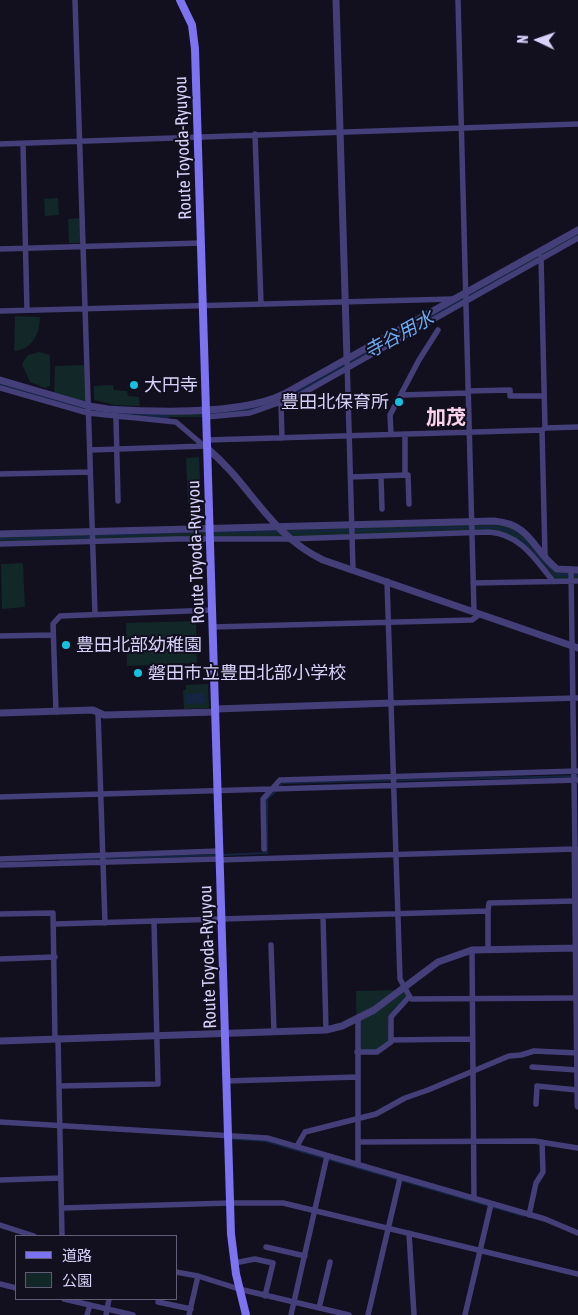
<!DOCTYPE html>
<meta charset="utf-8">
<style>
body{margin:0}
#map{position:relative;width:578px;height:1315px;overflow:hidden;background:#120f1f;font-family:"Asap Condensed","Noto Sans JP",sans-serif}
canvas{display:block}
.legend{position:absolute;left:15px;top:1235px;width:162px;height:65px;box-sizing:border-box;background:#120f1f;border:1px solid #615d77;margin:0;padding:6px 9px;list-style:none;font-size:15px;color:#d8d1fa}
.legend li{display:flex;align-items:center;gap:10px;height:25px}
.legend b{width:25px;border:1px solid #615d77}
.north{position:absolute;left:513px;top:15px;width:50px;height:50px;-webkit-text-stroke:4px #120f1f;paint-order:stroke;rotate:273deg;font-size:14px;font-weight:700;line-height:20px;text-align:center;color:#d8d1fa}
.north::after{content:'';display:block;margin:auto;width:18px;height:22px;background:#d8d1fa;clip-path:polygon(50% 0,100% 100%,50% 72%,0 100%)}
</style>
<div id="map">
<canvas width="578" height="1315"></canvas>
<ul class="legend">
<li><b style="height:6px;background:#7d72f0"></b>道路</li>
<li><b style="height:14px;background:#122728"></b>公園</li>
</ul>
<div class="north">N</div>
</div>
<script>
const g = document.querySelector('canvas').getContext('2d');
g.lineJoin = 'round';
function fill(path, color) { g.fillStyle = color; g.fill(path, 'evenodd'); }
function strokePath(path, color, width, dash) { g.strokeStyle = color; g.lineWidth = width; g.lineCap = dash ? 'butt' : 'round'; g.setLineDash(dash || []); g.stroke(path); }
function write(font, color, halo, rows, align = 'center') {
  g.font = font + ' "Asap Condensed","Noto Sans JP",sans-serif'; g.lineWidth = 4; g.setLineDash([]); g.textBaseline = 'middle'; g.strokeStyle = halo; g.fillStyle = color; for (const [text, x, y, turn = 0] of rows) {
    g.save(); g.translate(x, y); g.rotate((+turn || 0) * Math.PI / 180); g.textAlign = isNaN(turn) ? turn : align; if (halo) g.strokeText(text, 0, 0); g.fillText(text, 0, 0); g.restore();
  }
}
const green = new Path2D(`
 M58 198 59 215 45 216 44 199Z
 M80 218V243H69L68 219Z
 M578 230V238L288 400 256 411 206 417H149L97 414 0 388V380L89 406 168 410 258 404 289 392Z
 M15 316 40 317C39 335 33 349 14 351Z
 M39 352 50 355V386L45 388 30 382 22 364 28 355Z
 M85 365 87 403 54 393 55 366Z
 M113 385 114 390 127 391 128 396 139 397 140 406 115 405 94 400V386Z
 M199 457 201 503 188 504 186 458Z
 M488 521 514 525 557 569H578V581H553L523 546 489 532 0 544V534Z
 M23 563 25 607 2 609 1 564Z
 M196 621 197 663 127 666 126 623Z
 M208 684 209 708 184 709 183 690H186V685Z
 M405 986 409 997 388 1019 391 1040 377 1052H357L356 991 400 990Z`);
const water = new Path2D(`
 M204 693 205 703 186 704V694Z`);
const stream = new Path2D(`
 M212 532H280
 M287 532 494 527 517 533 556 575H578
 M95 536 188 532
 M0 539 90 537
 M279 788 283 783 578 776
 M222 855 267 853V799L276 791
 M60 860 218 855
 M232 1139 265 1141 524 1216`);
const river = new Path2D(`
 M0 385 105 413
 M211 413 232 412 281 400 518 269
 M120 415 165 414`);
const minor = new Path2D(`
 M75 0 95 614
 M458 0 474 611
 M255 134 261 304
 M0 144 578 124
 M23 144 27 310
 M0 249 201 243
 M541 257 545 428
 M0 311 454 299
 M347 359 353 570
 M0 388 88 413 176 422 204 446
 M468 391 510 390V396H544
 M401 395 468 393
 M281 404 282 438
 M206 417 250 413 298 396 578 238
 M116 418 118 501
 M542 430 545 555
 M391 434 390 415 419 360 438 330
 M405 434V475
 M207 440 542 430 545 428 578 427
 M90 450 205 446
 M0 474 90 472
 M381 476 382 509
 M351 477 408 475 409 504
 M0 544 177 539H288L489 532C520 534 535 559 553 581
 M387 581 400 979 411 999 577 998
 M473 583 578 581
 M213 627 472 620 480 614
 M0 636 53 635
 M392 703 578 698
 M56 712 53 624 60 616 213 610
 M98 712 105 923
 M0 797 578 780
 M264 849 263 799 280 780 578 771
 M0 859 219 851
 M219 860 575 849 571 570
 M0 865 219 859
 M488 911 489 903 575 901
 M0 914 53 913 55 1039
 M323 916 326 1030
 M55 924 488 911V950
 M271 945 274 1032
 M472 950 474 1198
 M0 959 55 957
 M358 1018V1165
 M58 1038 62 1236
 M391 1040 472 1039
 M357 1052H377L391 1042V1017L409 997
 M532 1067 577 1070
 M226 1081 358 1077
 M59 1086 158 1084 154 921
 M536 1104 537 1086 577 1090
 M0 1122 267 1138 545 1219 578 1233
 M359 1142 534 1141 578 1148
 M297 1146 305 1132 376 1114 405 1098 428 1090 509 1056 521 1055 534 1051 578 1053
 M0 1180 61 1178
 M62 1208 230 1203H283L578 1274
 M529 1215 536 1183 543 1172 542 1142
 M0 1225 34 1236
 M409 1233 414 1315
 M266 1247 305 1256
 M234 1263 255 1259 273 1263 265 1296
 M176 1272 198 1276 239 1289 349 1315
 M0 1284 16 1288
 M64 1299 133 1315
 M159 1299 158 1302 191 1309
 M319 1308 330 1262
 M87 1315 90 1305
 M106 1315 109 1299
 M189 1315 198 1276
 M291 1315 327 1156
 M368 1315 400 1178
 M465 1315 491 1204`);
const tertiary = new Path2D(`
 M336 0 347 359
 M0 380 89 406 108 409C155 412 242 415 284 394L578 230
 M207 448C252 486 268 533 323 560L578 648
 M0 534 494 521C531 524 532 549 557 569L578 570
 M215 709 392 703
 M0 713 93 710 104 715 216 712
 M575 849 578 1106
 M0 1041 326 1030 342 1026 374 1010 438 962 472 950 578 948`);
const secondary = new Path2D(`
 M180 0 192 25 195 49 231 1234 236 1274 246 1315`);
const markers = [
 [134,385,5,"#18c0e0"],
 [399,402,5,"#18c0e0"],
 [66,645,5,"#18c0e0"],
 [138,673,5,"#18c0e0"]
];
const streetNames = [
 ["Route Toyoda-Ryuyou",183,148,-92],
 ["Route Toyoda-Ryuyou",196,552,-92],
 ["Route Toyoda-Ryuyou",208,957,-92]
];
const poiNames = [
 ["大円寺",144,385],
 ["豊田北保育所",389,402,"right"],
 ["豊田北部幼稚園",76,645],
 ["磐田市立豊田北部小学校",148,673]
];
const waterNames = [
 ["寺谷用水",399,335,-29]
];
const quarterNames = [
 ["加茂",446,418]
];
fill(green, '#122728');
fill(water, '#142443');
strokePath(stream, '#142443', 2);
strokePath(river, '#142443', 10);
strokePath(minor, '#443f79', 5.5);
strokePath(tertiary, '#443f79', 7);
strokePath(secondary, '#7d72f0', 8);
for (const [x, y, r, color] of markers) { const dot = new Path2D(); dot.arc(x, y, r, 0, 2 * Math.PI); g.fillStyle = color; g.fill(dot); strokePath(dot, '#120f1f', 2); }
write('18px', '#d8d1fa', '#120f1f', streetNames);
write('18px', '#d8d1fa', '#120f1f', poiNames, 'left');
write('italic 19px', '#6aaaef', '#120f1f', waterNames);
write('bold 20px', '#fad3ea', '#120f1f', quarterNames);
</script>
